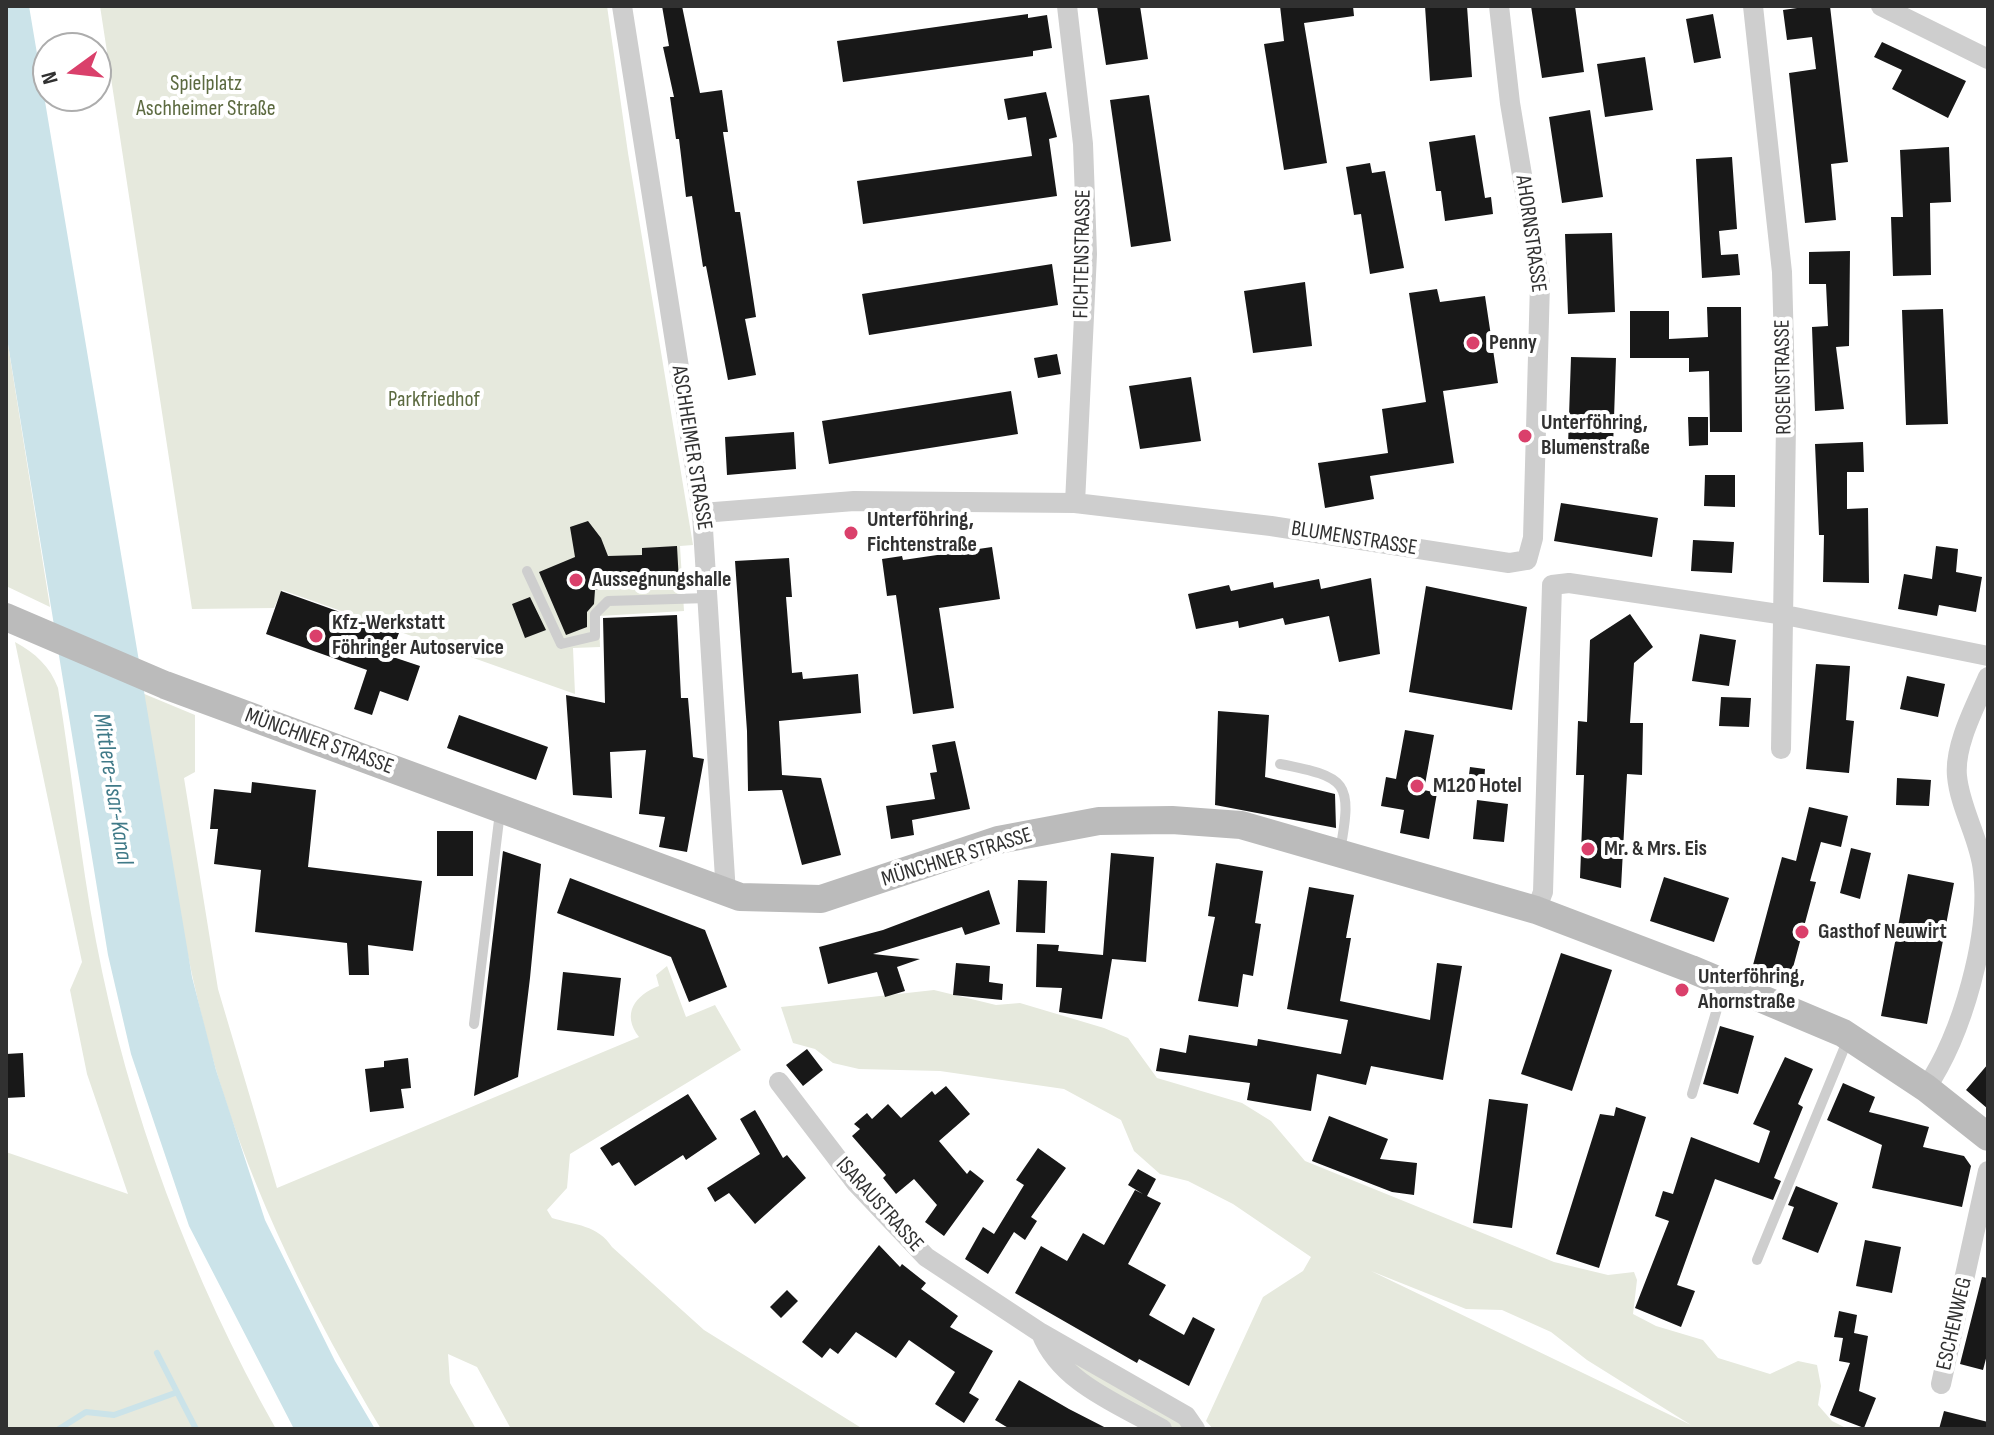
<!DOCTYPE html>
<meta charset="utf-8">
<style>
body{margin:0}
#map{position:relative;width:1994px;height:1435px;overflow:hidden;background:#fff;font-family:"Sofia Sans Condensed",sans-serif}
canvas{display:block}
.frame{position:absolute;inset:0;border:8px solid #313131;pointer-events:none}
.north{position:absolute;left:32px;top:32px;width:80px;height:80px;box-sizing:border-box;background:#fff;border:2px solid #adadad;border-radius:50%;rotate:255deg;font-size:22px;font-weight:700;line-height:32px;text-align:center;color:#313131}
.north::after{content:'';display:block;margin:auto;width:28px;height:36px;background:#da406b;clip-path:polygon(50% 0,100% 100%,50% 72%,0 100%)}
</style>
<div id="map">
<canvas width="1994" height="1435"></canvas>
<div class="frame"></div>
<div class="north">N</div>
</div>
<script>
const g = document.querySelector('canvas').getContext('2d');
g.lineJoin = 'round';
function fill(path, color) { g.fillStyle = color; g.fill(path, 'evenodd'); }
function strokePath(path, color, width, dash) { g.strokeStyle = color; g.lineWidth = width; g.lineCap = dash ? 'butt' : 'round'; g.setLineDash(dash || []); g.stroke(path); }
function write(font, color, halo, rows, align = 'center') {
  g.font = font + ' "Sofia Sans Condensed",sans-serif'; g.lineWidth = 8; g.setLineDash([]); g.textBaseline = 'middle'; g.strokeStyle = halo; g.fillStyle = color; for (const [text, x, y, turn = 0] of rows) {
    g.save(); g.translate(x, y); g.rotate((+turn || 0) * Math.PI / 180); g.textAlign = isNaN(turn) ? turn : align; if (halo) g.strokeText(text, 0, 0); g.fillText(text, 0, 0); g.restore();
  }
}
const green = new Path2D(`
 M100 6H607L628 153 693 545 680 546 684 611 599 616 600 647 573 648 575 694 282 590 274 608 192 609Z
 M6 332 50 607 6 586Z
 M15 642C35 653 50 666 58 688 72 772 80 857 96 941 128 1111 191 1278 276 1429H6V1152L128 1194 87 1074 70 990 82 962Z
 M142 693 195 715V772L184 778 218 989 277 1188 639 1037C621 1014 635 995 659 986L656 975 667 966 686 1017 715 1005 741 1050 570 1154 567 1188 547 1210 552 1218C575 1225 598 1225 612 1247L704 1330 863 1429H511L477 1367 448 1354 450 1383 476 1429H381C314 1317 253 1196 216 1070 181 947 163 819 142 693Z
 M934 990 996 1005 1020 1003 1104 1028 1128 1038 1157 1078 1242 1103 1271 1121 1305 1161 1554 1262 1608 1275 1634 1272 1637 1280 1633 1314 1656 1326 1703 1340 1718 1358 1770 1374 1798 1361 1817 1365 1821 1386 1818 1405 1832 1421 1848 1429H1213L1206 1421 1263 1297 1303 1271 1311 1257 1233 1204 1188 1181 1160 1174 1134 1151 1121 1120 1064 1089 940 1071 859 1069 833 1063 815 1049 793 1043 781 1007ZM1371 1271 1466 1309 1502 1310 1551 1332 1587 1360 1691 1425Z
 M1079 1361 1180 1419 1186 1429H1173L1073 1373 1070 1363Z`);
const water = new Path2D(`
 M6 6H29L192 977 216 1070 265 1220 335 1361 375 1429H294L189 1226 131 1054 108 955 6 332Z`);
const stream = new Path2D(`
 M157 1353 196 1429
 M59 1429 86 1412 114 1415 175 1393`);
const building = new Path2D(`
 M662 6H682L700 93 722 90 728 132H723L735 212H740L756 317 745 319 756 375 728 380 706 266 703 267 692 196 686 197 679 139H676L670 97H674L663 47 669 46Z
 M1097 6H1140L1148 59 1106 65Z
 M1280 6H1353L1354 16 1304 23 1327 163 1284 170 1264 44 1284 41Z
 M1425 6H1467L1472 77 1430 81Z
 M1531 6H1575L1584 72 1542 78Z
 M1811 6H1830L1848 162 1831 164 1836 220 1805 223 1789 73 1816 69 1812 37 1787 40 1783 10Z
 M1028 14V18L1047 15 1052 48 1033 51V56L843 82 837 41Z
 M1713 14 1721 58 1694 63 1686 19Z
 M1882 42 1966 81 1948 118 1892 89 1902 70 1874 57Z
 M1645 57 1653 110 1605 117 1597 64Z
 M1046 92 1057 137 1049 139 1057 196 863 224 857 181 1032 156 1026 117 1008 120 1004 99Z
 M1149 95 1171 241 1131 247 1110 100Z
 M1590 110 1603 197 1562 203 1549 117Z
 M1475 135 1485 198 1491 197 1493 214 1445 221 1441 191H1436L1429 142Z
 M1949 147 1951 202 1930 203 1931 275 1893 276 1891 217H1903L1900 150Z
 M1732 157 1737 229 1719 231 1721 255 1738 254 1740 275 1702 278 1696 159Z
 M1370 163 1372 173 1385 171 1404 268 1370 274 1361 214 1354 215 1346 167Z
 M1612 233 1615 312 1568 314 1565 234Z
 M1850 251 1849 346 1836 347 1844 409 1815 411 1812 327 1828 326 1826 284H1809V252Z
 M1052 264 1058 305 869 335 862 294Z
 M1305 282 1312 346 1253 353 1244 291Z
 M1437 289 1440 302 1485 296 1498 383 1443 391 1454 463 1370 476 1374 499 1325 508 1318 463 1388 453 1382 409 1426 402 1409 293Z
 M1707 307H1741L1742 432H1710L1709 371 1689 372V358H1630V311H1669V339L1708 337Z
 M1943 309 1948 424 1906 425 1902 310Z
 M1057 354 1061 374 1038 378 1034 358Z
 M1571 357 1616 358 1613 448 1568 446Z
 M1191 377 1201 441 1140 449 1129 386Z
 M1011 391 1018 434 829 464 822 421Z
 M1688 417H1708V445L1689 446Z
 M794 432 796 469 727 475 725 437Z
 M1863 442 1864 472H1847V509L1868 508 1869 583 1823 582 1824 535H1819L1815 444Z
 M1705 475H1735V507L1704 506Z
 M1561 503 1658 518 1652 557 1554 541Z
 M588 521 601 538 608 556 642 555V548L677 546 679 582 640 584 639 575 595 590 594 604 587 612V627L566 635 539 572 575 557 570 527Z
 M1693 540 1734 542 1732 573 1691 571Z
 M1936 546 1958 549 1956 572 1982 577 1976 612 1939 605 1937 616 1898 609 1904 574 1932 579Z
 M992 547 1000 599 939 608 954 708 913 714 896 595 887 596 882 559 902 556 903 560Z
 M789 558 792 597H786L792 673 802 672 803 679 858 674 861 713 779 721 782 775 821 778 841 855 802 865 782 790 748 791 747 731 735 561Z
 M1371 578 1380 654 1339 662 1329 616 1285 625 1283 618 1239 628 1238 621 1196 629 1188 594 1229 585 1231 591 1273 582 1274 588 1319 579 1321 589Z
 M1426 586 1527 607 1512 710 1409 692Z
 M281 591 399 633 390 656 420 666 408 701 380 691 372 715 354 709 367 670 266 634Z
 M530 597 546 630 525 638 512 604Z
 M1630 614 1653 647 1634 663 1630 723H1643L1642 775 1627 774 1621 888 1580 878 1584 775H1576L1578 721 1587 722 1590 640Z
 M677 615 681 698H688L693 757 704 759 687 852 659 847 665 817 639 814 646 750 610 752 612 798 573 795 566 695 605 703 603 618Z
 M1700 634 1736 640 1729 686 1692 681Z
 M1816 664 1850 666 1846 720 1854 721 1849 773 1806 769Z
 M1907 676 1945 684 1938 717 1900 709Z
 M1721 697 1751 698 1749 727 1719 726Z
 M1218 711 1269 715 1265 777 1335 794 1336 828 1215 805Z
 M459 715 548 747 536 780 447 748Z
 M1405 730 1434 735 1424 790 1437 793 1429 839 1400 833 1404 810 1381 806 1386 777 1396 779Z
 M955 741 970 809 912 820 914 835 891 839 886 806 935 799 930 773 937 772 932 745Z
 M1470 767 1485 769 1484 784 1468 782Z
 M1897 778 1931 780 1929 806 1896 805Z
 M252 782 316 790 308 867 422 881 413 951 368 945 369 975H349L347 943 255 932 261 870 214 864 218 829H210L214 789 251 793Z
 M1477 800 1508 804 1504 842 1473 839Z
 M1809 807 1848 816 1841 847 1821 842 1810 881 1816 882 1791 975 1753 965 1782 857 1796 861Z
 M437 831H473V876H437Z
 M1851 848 1871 853 1860 899 1840 893Z
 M503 851 541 864 530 978 518 1077 474 1096Z
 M1111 853 1154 857 1146 962 1112 959 1102 1019 1059 1012 1062 988 1036 987 1037 944 1059 945 1058 951 1103 955Z
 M1216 863 1263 871 1255 923 1261 924 1253 976 1243 974 1238 1007 1198 1001 1215 917 1208 916Z
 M1908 874 1954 883 1927 1024 1881 1016Z
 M1664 877 1729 898 1714 942 1650 921Z
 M570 878 705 930 727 987 689 1002 671 957 557 913Z
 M1018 880 1047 881 1045 933 1016 932Z
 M1309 887 1354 895 1346 938H1351L1340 1001 1430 1020 1437 963 1462 966 1443 1080 1371 1066 1366 1085 1317 1074 1311 1111 1247 1100 1250 1083 1156 1071 1160 1048 1186 1053 1189 1035 1257 1046 1258 1039 1341 1054 1348 1020 1287 1009Z
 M989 890 1000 924 965 935 962 927 873 954 920 959 897 967 905 991 885 997 877 972 828 984 819 947 883 930Z
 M1561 953 1612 970 1572 1091 1521 1074Z
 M956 963 990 966 989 982 1003 984 1002 1000 953 995Z
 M563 972 621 978 614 1036 557 1030Z
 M1720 1026 1754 1036 1738 1094 1703 1084Z
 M807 1049 823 1070 803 1086 786 1065Z
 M23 1053 25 1097 6 1098V1054Z
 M1785 1057 1813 1069 1798 1104 1803 1107 1774 1178 1781 1181 1773 1200 1715 1179 1677 1285 1695 1291 1681 1327 1635 1308 1669 1221 1655 1216 1663 1191 1673 1194 1691 1137 1759 1163 1770 1131 1753 1124Z
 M408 1058 411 1088 401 1089 404 1108 370 1112 365 1069 384 1067V1061Z
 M1988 1064V1109L1966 1090Z
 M1843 1083 1875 1097 1869 1112 1929 1127 1923 1147 1964 1156 1971 1166 1962 1207 1872 1188 1882 1145 1827 1120Z
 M946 1086 970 1114 939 1141 967 1174 970 1170 984 1181 944 1236 925 1222 937 1205 914 1179 896 1194 883 1178 886 1175 852 1136 860 1129 854 1124 867 1113 872 1119 888 1104 901 1118 932 1091 935 1095Z
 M688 1094 717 1139 686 1160 683 1155 635 1186 619 1162 612 1166 600 1148Z
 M1489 1099 1528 1104 1512 1228 1473 1223Z
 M1616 1107 1646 1117 1599 1268 1556 1254 1600 1114 1614 1116Z
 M755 1110 783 1158 787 1155 806 1178 755 1224 729 1193 715 1202 707 1188 760 1154 740 1119Z
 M1329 1116 1388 1139 1380 1159 1417 1163 1414 1195 1392 1192 1312 1161Z
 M1038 1148 1066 1168 1031 1217 1037 1221 1025 1240 1014 1232 988 1274 965 1259 983 1227 994 1234 1024 1185 1016 1180Z
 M1138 1169 1156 1179 1147 1196 1161 1203 1128 1264 1166 1285 1149 1315 1184 1335 1193 1317 1215 1329 1189 1386 1139 1359 1137 1363 1015 1293 1041 1246 1067 1261 1083 1233 1104 1245 1135 1190 1143 1194 1128 1185Z
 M1796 1186 1838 1203 1818 1253 1782 1239 1794 1207 1788 1205Z
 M1865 1240 1901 1247 1892 1293 1856 1286Z
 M879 1245 900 1267 902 1264 926 1283 921 1289 958 1316 950 1327 993 1351 969 1393 979 1399 964 1423 935 1404 955 1372 909 1340 896 1358 856 1332 838 1354 830 1348 822 1358 802 1342Z
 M1982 1277 1988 1278V1351L1983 1370 1960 1364Z
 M787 1290 798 1301 781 1318 770 1307Z
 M1839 1311 1857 1315 1854 1333 1868 1336 1859 1391 1876 1398 1864 1428 1830 1415 1850 1363 1839 1361 1843 1338 1834 1337Z
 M1019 1380 1069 1409 1108 1429H1010L995 1420Z
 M1944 1411 1988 1422V1429H1939Z`);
const service = new Path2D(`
 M527 571 561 644 595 636V614L608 601 708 598
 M1280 764C1347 777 1353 781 1340 851
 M474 1024 500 812
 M1692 1094 1724 985
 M1757 1260 1848 1039`);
const minor = new Path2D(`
 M622 6 702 513 726 894
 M1067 6 1083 144 1087 254 1075 503
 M1499 6 1510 103 1540 283 1533 538 1527 560
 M1753 6 1782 272 1786 424 1781 749
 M1881 6 1988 59
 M702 513 854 501 1075 503 1271 526 1509 563 1527 560
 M1552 585 1569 583 1785 615 1988 656
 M1536 910 1543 892 1552 585
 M779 1082 856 1183 926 1257 1041 1333 1186 1416 1195 1429
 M1926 1088C1962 1035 1991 935 1983 871 1980 839 1960 809 1957 776 1954 745 1976 705 1988 677
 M1041 1333C1061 1383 1117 1403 1162 1429
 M1941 1384 1988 1171`);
const secondary = new Path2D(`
 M6 617 165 685 740 897 821 899 998 840 1099 821 1172 820 1241 825 1536 910 1691 969 1843 1033 1926 1088 1988 1137`);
const markers = [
 [1473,343,8,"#da406b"],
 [1525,436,8,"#da406b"],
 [851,533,8,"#da406b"],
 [576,580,8,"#da406b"],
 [316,636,8,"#da406b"],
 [1417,786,8,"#da406b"],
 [1588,849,8,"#da406b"],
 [1802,932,8,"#da406b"],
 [1682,990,8,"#da406b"]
];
const parkNames = [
 ["Spielplatz",206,84],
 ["Aschheimer Straße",206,109],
 ["Parkfriedhof",434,400]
];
const streetNames = [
 ["AHORNSTRASSE",1530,234,82],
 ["FICHTENSTRASSE",1083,254,-89],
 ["ROSENSTRASSE",1784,377,-91],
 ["ASCHHEIMER STRASSE",691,448,81],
 ["BLUMENSTRASSE",1354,539,9],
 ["MÜNCHNER STRASSE",319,742,20],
 ["MÜNCHNER STRASSE",957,858,-17],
 ["ISARAUSTRASSE",879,1205,48],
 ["ESCHENWEG",1955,1324,-77]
];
const poiNames = [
 ["Penny",1489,343],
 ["Unterföhring,",1541,423],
 ["Blumenstraße",1541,448],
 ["Unterföhring,",867,520],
 ["Fichtenstraße",867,545],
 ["Aussegnungshalle",592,580],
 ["Kfz-Werkstatt",332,623],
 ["Föhringer Autoservice",332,648],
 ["M120 Hotel",1433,786],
 ["Mr. & Mrs. Eis",1604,849],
 ["Gasthof Neuwirt",1818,932],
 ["Unterföhring,",1698,977],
 ["Ahornstraße",1698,1002]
];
const waterNames = [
 ["Mittlere-Isar-Kanal",112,789,81]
];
fill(green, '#e6e9dd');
fill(water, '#cbe3e9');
strokePath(stream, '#cbe3e9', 6);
fill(building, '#181818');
strokePath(service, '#cecece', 10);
strokePath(minor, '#cecece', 20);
strokePath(secondary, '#bbb', 28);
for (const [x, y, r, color] of markers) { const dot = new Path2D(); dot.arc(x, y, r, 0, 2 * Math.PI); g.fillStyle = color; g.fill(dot); strokePath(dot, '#fff', 3); }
write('22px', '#5c6a40', '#fff', parkNames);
write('22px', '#313131', '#fff', streetNames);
write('bold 22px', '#313131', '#fff', poiNames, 'left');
write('italic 24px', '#407a88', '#fff', waterNames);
</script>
